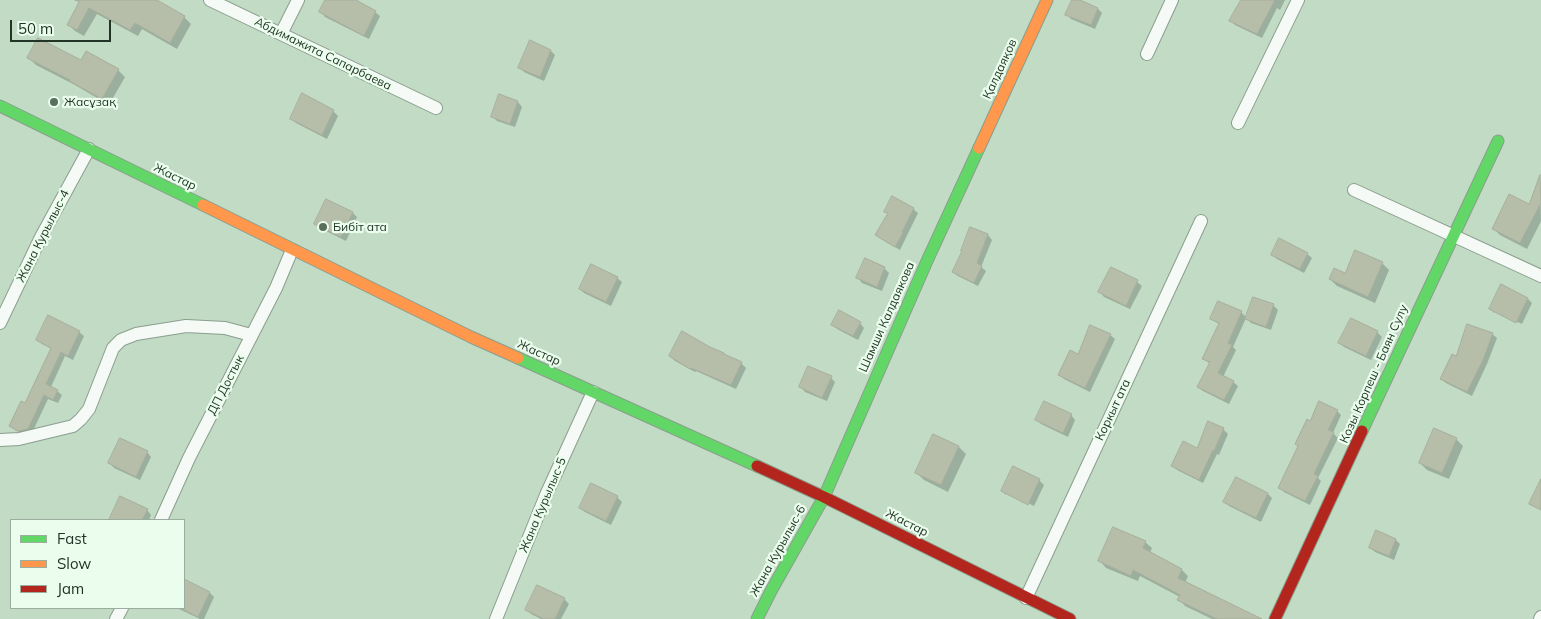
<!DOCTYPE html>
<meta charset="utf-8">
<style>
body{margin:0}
#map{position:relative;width:1541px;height:619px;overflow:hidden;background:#c1dbc5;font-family:Mulish,sans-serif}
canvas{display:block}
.legend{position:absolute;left:10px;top:519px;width:175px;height:90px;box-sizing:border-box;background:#ebfeee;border:1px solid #9bad9e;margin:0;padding:6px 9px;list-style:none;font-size:15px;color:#223425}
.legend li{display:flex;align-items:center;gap:10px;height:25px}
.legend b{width:25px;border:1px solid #9bad9e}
.scale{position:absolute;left:10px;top:20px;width:101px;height:22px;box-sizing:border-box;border:2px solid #223425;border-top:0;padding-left:6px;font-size:15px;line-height:18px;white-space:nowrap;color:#223425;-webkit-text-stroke:4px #ebfeee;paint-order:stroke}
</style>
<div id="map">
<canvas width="1541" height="619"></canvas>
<ul class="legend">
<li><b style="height:6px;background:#63d668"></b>Fast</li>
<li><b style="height:6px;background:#ff974d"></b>Slow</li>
<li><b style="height:6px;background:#b3261e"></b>Jam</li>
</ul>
<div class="scale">50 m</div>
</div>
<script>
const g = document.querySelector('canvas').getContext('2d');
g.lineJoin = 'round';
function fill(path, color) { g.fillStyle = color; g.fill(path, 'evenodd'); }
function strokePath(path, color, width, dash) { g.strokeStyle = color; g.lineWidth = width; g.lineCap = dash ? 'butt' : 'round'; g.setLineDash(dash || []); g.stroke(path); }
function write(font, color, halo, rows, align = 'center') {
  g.font = font + ' Mulish,sans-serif'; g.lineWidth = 4.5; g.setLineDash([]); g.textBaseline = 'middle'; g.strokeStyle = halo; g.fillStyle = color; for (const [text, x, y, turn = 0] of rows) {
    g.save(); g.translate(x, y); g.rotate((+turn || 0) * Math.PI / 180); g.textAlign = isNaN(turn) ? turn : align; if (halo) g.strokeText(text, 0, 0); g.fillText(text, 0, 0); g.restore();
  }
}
const shadow = new Path2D(`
 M82 0H153L184 17 191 24 177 49 142 29 138 36 97 14 84 36 75 31 68 24Z
 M327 0H353L375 12 380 16 369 39 325 17 321 12Z
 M1073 0H1076L1098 9 1102 13 1095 29 1071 19 1067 14Z
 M1246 0H1285L1280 10 1277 8 1262 38 1235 25 1231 21Z
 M551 51 555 55 544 81 524 72 520 67Z
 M29 58 81 61 118 70 125 77 109 105 75 85 36 65Z
 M500 96 518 102 522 107 515 127 497 121 492 116Z
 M333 111 338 116 327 139 296 123 292 118Z
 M1540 180 1541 221 1527 249 1500 235 1493 228 1530 206Z
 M327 200 353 213 357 217 346 241 320 228 315 224Z
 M913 209 918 213 900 250 881 239 877 235 889 214 886 212Z
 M971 229 988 235 992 240 981 267 986 271 978 286 958 276 953 272 963 251Z
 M1307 254 1312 258 1304 273 1277 259 1272 255Z
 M1382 263 1389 270 1375 303 1337 286 1330 279Z
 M884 268 889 273 882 291 862 283 858 278Z
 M617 278 622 282 611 306 584 293 580 289Z
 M1137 282 1142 286 1130 309 1104 297 1100 292Z
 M1528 299 1532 303 1522 324 1494 311V313L1490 309Z
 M1219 303 1241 312 1247 318 1273 305 1278 310 1271 330 1251 323 1246 318 1233 347 1236 350 1223 377 1233 382 1238 386 1229 404 1203 391 1198 387 1210 364 1203 358 1220 325 1212 319Z
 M860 323 864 328 858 340 837 329 833 324Z
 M79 332 84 336 73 360 65 356 51 387 57 391 62 395 58 403 48 399 32 433 24 435 15 430 10 426 26 405 52 349 42 344 37 340Z
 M1377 332 1382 337 1371 360 1344 347 1340 343Z
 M1492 334 1497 338 1487 364 1472 396 1446 383 1441 379Z
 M1110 335 1115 339 1090 392 1064 379 1060 375 1079 355Z
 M710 348 741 363 746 368 736 389 696 371 695 372 675 361 670 356Z
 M831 378 835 382 827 401 805 392 801 387Z
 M1337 411 1341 415 1333 433 1338 438 1318 478 1321 481 1310 505 1284 492 1280 488 1310 422Z
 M1071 415 1075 420 1068 437 1041 424 1037 420Z
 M1223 429 1228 434 1219 455 1217 454 1203 483 1177 470 1173 466Z
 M934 435 959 447 966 454 948 492 924 480 917 473Z
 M1456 439 1463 446 1449 479 1427 470 1420 463Z
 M147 452 151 457 140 480 114 468 110 463Z
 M1236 478 1268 494 1272 498 1261 522 1229 506 1225 502Z
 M1039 480 1044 485 1034 506 1006 492V495L1002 491Z
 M617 497 622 502 611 525 585 512 580 508Z
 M121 498 147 510 151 515 149 520H110Z
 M1377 532 1396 540 1400 544 1394 560 1375 552 1370 547Z
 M1145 542 1152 548 1150 553 1182 570 1188 576 1185 583 1255 619H1212L1185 606 1179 599 1180 597 1140 576 1138 581 1106 568 1100 561Z
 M184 580 210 593 214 597 204 619H200L177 608H184Z
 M564 599 569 604 561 619H541L531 614 527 610Z`);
const building = new Path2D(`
 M75 0H157L185 16 170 43 135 23 130 30 89 8 77 30 67 25 79 2Z
 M325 0H356L376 11 364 36 319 12Z
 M1072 0H1080L1098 8 1091 25 1065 15Z
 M1241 0H1275L1257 34 1229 21Z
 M38 38 81 60 86 51 119 69 102 99 69 81 70 80 27 58Z
 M530 40 551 50 540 77 518 68Z
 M302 93 334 110 322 135 290 119Z
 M499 94 518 101 510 124 491 117Z
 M1540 175 1541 203 1520 243 1492 229 1509 194 1529 204Z
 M892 196 914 208 902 232 903 233 895 247 875 235 888 213 884 212Z
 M326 199 353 212 341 237 314 224Z
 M970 227 988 234 977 263 982 266 974 283 952 272 962 251H961Z
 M1279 238 1308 253 1300 269 1271 255Z
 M1355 250 1383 262 1368 297 1329 279 1334 268 1345 273Z
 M865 258 885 267 877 287 856 278Z
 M591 264 618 277 606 302 579 289Z
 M1111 267 1138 280 1126 306 1098 292Z
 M1501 284 1528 298 1516 323 1489 309Z
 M1253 297 1274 304 1266 327 1245 319Z
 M1218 301 1242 311 1228 343 1232 345 1218 373 1234 381 1224 400 1197 387 1210 362 1202 359 1219 323 1210 319Z
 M839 310 861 322 853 336 831 325Z
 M48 315 80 331 68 356 61 352 46 384 58 390 53 400 44 395 28 429 18 431 9 426 21 401 25 403 51 348 36 340Z
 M1351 318 1378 331 1366 356 1338 343Z
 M1467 324 1493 333 1483 360 1467 392 1440 379 1452 354 1456 356Z
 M1090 325 1111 334 1085 388 1058 375 1070 350 1078 354Z
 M682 331 710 347 724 353V354L742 362 731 385 691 368 690 369 669 356Z
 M808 366 832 376 822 398 799 387Z
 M1044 401 1072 414 1063 433 1035 420Z
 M1319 401 1338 410 1328 430 1334 432 1314 474 1318 476 1305 501 1278 488 1298 446 1295 444 1307 419 1310 421Z
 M1208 421 1224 428 1214 451 1213 450 1199 480 1171 466 1183 441 1197 448Z
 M1434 428 1457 438 1442 473 1419 463Z
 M933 434 959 446 941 485 915 473Z
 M120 438 148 451 136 477 108 463Z
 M1013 466 1040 479 1028 505 1001 491Z
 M1236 477 1268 493 1256 518 1223 502Z
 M1541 479V510L1529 504Z
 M591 483 618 496 606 521 579 508Z
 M120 496 148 509 142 520H109Z
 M1113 527 1146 541 1143 548 1182 569 1178 578 1262 619H1217L1177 600 1180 595 1133 570 1131 576 1098 561Z
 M1376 530 1396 539 1389 556 1369 548Z
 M184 579 210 592 198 617 184 610Z
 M537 585 565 598 555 619H544L525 610Z`);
const street = new Path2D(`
 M210 0 436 108
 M281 34 298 0
 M1147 54 1172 0
 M1238 123 1298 0
 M1354 190 1541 276
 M0 323 41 237 89 149
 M0 440 19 439 73 426 81 419 89 409 113 348 121 340 136 334 186 326 225 328 251 335
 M161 520 189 458 276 288 292 250
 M1026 598 1201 221
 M116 619 122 608
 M496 619 546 495 593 392
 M1540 619 1541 617`);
const fast = new Path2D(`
 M0 106 203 205
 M518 358 757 466
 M1362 431 1498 141
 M757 619 771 591 824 497 927 261 979 148`);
const slow = new Path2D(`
 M979 148 1047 0
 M203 205 471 337 518 358`);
const jam = new Path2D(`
 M757 466 824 497 1070 619
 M1275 619 1362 431`);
const markers = [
 [54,102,5,"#5a6e5d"],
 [323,227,5,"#5a6e5d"]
];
const streetNames = [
 ["Абдимажита Сапарбаева",323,54,26],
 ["Қалдаяқов",1000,69,-65],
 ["Жастар",175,177,26],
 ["Жана Курылыс-4",43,236,-63],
 ["Шамши Калдаякова",887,317,-66],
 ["Жастар",539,353,24],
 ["Козы Корпеш - Баян Сулу",1374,374,-66],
 ["ДП Достык",226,385,-63],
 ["Коркыт ата",1113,410,-65],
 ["Жана Курылыс-5",543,505,-67],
 ["Жастар",907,523,27],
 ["Жана Курылыс-6",778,551,-61]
];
const poiNames = [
 ["Жасұзақ",64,102],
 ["Бибіт ата",333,227]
];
fill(shadow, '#0003');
fill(building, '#b6beaa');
strokePath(building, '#a7ae9b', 1);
strokePath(street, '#8a9e8d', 14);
strokePath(fast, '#8a9e8d', 13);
strokePath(slow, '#8a9e8d', 13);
strokePath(jam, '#8a9e8d', 13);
strokePath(street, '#f6faf6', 12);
strokePath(fast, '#63d668', 11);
strokePath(slow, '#ff974d', 11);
strokePath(jam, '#b3261e', 11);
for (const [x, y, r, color] of markers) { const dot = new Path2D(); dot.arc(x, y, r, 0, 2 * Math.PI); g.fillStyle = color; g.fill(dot); strokePath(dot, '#ebfeee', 2); }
write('12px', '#223425', '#ebfeee', streetNames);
write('12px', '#223425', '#ebfeee', poiNames, 'left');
</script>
